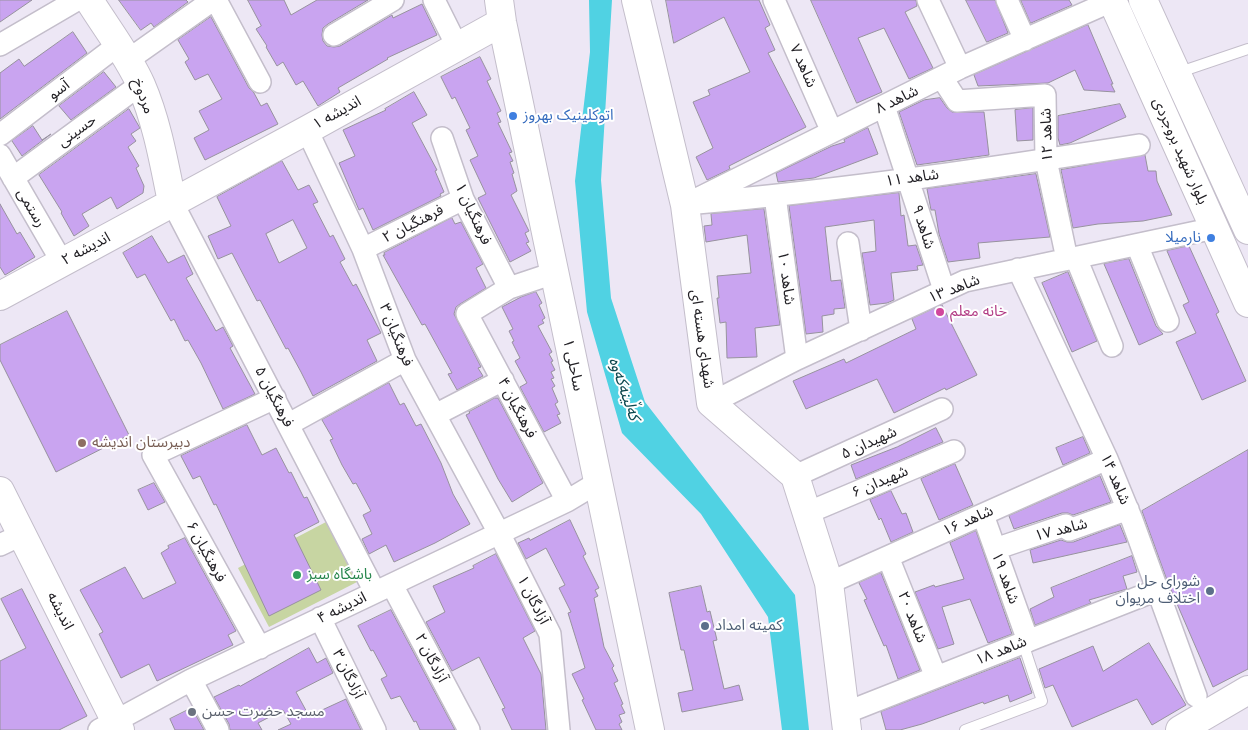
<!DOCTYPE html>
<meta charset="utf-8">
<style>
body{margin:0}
canvas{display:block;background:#ede7f5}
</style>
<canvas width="1248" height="730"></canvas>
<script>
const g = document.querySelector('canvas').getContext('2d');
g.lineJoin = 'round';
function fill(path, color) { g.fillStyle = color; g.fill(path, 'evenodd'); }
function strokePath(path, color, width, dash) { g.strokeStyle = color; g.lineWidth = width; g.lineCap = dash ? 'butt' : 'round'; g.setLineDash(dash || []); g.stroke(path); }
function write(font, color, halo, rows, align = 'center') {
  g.font = font + ' "PT Sans","Noto Sans Arabic",sans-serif'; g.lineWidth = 4; g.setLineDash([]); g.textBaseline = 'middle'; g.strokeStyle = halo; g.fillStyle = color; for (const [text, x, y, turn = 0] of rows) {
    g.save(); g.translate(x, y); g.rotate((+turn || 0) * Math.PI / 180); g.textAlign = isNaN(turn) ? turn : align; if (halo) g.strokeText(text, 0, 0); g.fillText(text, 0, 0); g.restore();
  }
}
const green = new Path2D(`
 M326 522 357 582 269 627 238 568Z`);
const water = new Path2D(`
 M589 0H612L601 180 611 298 645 402 795 595 809 730H782L768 617 701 514 622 433 587 312 575 181 590 52Z`);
const building = new Path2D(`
 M0 0H32L0 22Z
 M119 0H186L188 2 154 27 151 23 141 30Z
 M248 0H284L291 15 317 0H368L328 24 323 28 322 35 323 41 327 46 334 47 340 46 392 15 393 18 422 4 437 35 387 58 388 59 338 88 340 92 318 106 303 81 296 85 283 62 277 66 266 47 267 46 256 29 261 26Z
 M666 0H759L770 25 765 28 775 50 768 53 806 127 729 166 730 169 707 180 696 157 713 148 693 102 710 95 708 90 750 72 724 17 674 43Z
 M811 0H916L917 6 905 12 933 68 909 79 884 28 858 38 882 92 857 103Z
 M966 0H995L1008 33 987 42Z
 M1021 0H1069L1072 5 1031 23Z
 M211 17 249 88 254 93 261 106 267 103 278 124 205 160 194 138 209 130 199 111 222 99 208 74 195 80 185 62 189 59 178 40Z
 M1088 25 1113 84H1111L1115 92 1084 90 1075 70 1048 83 978 86 974 75Z
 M73 32 87 53 0 119V73L19 59 24 66Z
 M480 57 491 79 487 81 501 111 497 113 501 122 498 123 512 152 509 153 513 161 510 162 514 173 512 174 517 191 511 195 529 231 525 233 529 242 526 243 531 251 510 262 478 198 486 194 470 160 478 156 466 130 470 128 455 97 452 99 441 77Z
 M104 72 116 87 71 120 59 106Z
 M414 92 427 115 412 123 437 170 435 171 444 192 440 194 441 196 373 230 363 208 359 210 339 163 355 156 343 130 386 110 385 109Z
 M940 98 947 108 952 112H984L989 155 917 165 899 112 924 100Z
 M1120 104 1126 117 1070 143 1060 145 1058 138V116Z
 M1033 108V140L1017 141 1015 110Z
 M129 109 140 128 131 134 136 141 128 147 139 166 136 168 144 186 143 193 117 209 111 197 82 214 89 226 74 236 61 213 62 212 39 175Z
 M33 126 42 140 51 134 22 156 12 141Z
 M868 128 878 154 814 178 778 182 776 173 832 146 845 142 844 140Z
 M1145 155 1148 171H1156L1157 181 1172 215 1143 221 1098 224 1073 228 1061 170Z
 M282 161 298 190 309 185 318 202 313 204 330 237 333 235 345 259 340 262 353 286 356 284 381 333 367 340 377 361 313 396 301 372 288 348 286 349 260 300 257 301 232 253 218 259 208 236 231 226 217 197ZM293 220 307 248 279 263 266 234Z
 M1036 174 1050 237 978 243 980 258 948 262 939 234 935 210H931L927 189Z
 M899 193 901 216 904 215 908 246 916 245 923 265 917 266 918 270 891 273 894 300 887 303 870 305 862 253 876 251 874 220 825 227 831 281 841 280 845 308 834 309V314L822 316 823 332 806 334 789 206Z
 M0 204 17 234 20 232 35 257 5 275 0 267Z
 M764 209 780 325 755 328 757 357 727 358 726 322 720 323 717 298H719L717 276 751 273 747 235 706 242 704 226 712 225 711 214Z
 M452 218 455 224 461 222 483 264 476 268 486 288 460 304 456 307 454 314 481 367 478 368 483 376 457 390 448 374 452 373 425 324 422 325 383 255H385L384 253Z
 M152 236 168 263 184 255 193 274 186 278 216 331 223 327 233 346 230 348 255 394 223 409 201 363 188 340 185 341 174 319 171 321 145 274 137 278 123 253Z
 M1189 246 1219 312 1216 314 1246 381 1202 400 1176 342 1196 333 1183 305 1189 302 1167 251Z
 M1129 259 1156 326 1163 334 1139 345 1104 264Z
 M1068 272 1097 341 1072 352 1042 283Z
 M536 292 542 303 539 305 545 318 542 320 544 323 538 326 552 352 549 354 553 361 551 362 555 370 551 372 554 378 551 379 555 386 552 388 558 402 555 404 560 414 557 415 561 423 544 432 520 387 527 383 515 361 520 358 512 342 514 341 509 331 513 329 502 307 521 297Z
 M942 305 977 375 946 390 945 388 894 413 877 379 806 409 793 381 844 359 846 363 916 329 912 319Z
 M67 311 129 435 56 472 0 360V345Z
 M389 383 400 405 404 403 416 426 421 424 441 463 453 494 470 524 435 543 394 562 386 545 369 554 362 539 372 534 363 515 371 511 356 483 353 484 342 465 330 440 333 439 322 420Z
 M495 398H498L543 483 512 502 498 479 466 415 470 413 469 412Z
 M247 425 262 455 276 448 289 473 291 472 304 498 307 497 319 522 294 535 321 590 269 616 216 504 214 505 200 476 193 479 181 456Z
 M936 428 943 442 856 479 851 465 897 447Z
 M1083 437 1090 453 1063 465 1056 448Z
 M1248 450V669L1213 687 1168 583 1142 511Z
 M955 464 973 505 939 520 921 479Z
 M1100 476 1111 502 1073 515 1068 513H1062L1014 529 1009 516Z
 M154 483 165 502 148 510 138 490Z
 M891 491 902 514 906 513 913 532 891 542 881 518 879 520 870 500Z
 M570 520 586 554 583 556 599 588 595 590 598 596 594 598 604 647 614 666 612 668 618 681 614 683 623 704 621 705 625 713 619 715 622 722 619 724 622 730H596L582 700 584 699 572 674 585 668 568 613 571 612 559 588 565 585 546 548 526 559 518 543 529 538 530 540Z
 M1120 525 1127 542 1033 563 1030 550 1061 540 1067 542H1073Z
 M976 531 1012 634 988 643 970 599 942 607 954 644 938 649 915 592 934 585 935 587 964 579 950 543Z
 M185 538 236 631 228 635 233 645 157 681 149 664 121 678 99 634 103 632 80 590 125 567 143 599 176 583 161 553 169 548 168 546Z
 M496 554 535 631 523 638 541 674 546 730H512L502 709 505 708 479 657 452 671 426 622 445 612 433 586 474 568 473 566Z
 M1132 556 1137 572 1123 576 1127 589 1089 600 1091 603 1035 625 1030 609 1054 597 1051 588Z
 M881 573 920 670 898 679 886 645 884 646 864 600 867 599 859 583Z
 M701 586 707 612 710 611 717 640 713 641 724 689 739 685 743 700 682 712 678 693 693 690 684 650H681L669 593Z
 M22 589 87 716 59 730H0V661L26 648 1 599Z
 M391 610 455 730H420L416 721 414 722 400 696 391 699 381 679 387 676 373 650 371 651 358 626Z
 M1149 643 1186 705 1152 725 1137 699 1072 727 1053 685 1045 688 1039 669 1093 646 1103 671Z
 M309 648 317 663 326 658 333 673 296 692 309 716 346 699 361 730H278L291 724 283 710 258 723 262 730H230L229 724 214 697 239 685 240 686Z
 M1020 658 1032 693 1010 702 1008 695 984 704 983 702 922 724 900 730H886L881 712Z
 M192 708 204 730H175L170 719Z`);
const lane = new Path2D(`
 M1177 73 1248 49
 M965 730 1042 701 1023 643`);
const street = new Path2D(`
 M216 0 260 82
 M434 0 457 46
 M774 0 832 132
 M928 0 960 68
 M1007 0 1025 40
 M334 35 393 0
 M0 45 77 0
 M128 60 213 0
 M942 78 957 101 1045 95 1046 160 1067 259
 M884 106 944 290
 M307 130 363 249 405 360 499 533 550 634 559 730
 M0 135 118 45
 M442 138 463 199 509 288
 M0 155 62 262
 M13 178 141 84
 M775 196 797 359
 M172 202 375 592
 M697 203C845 190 993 168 1139 145
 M685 205 960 68 1112 1
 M848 243 861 330
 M1137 245 1168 321
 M363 249 463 199
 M1076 258 1112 346
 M1018 269 1107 459 1132 520 1196 696
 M554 273 509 288 467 314 567 501
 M711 403 797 359 965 281 1215 228
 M435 415 503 380
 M289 424 405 360
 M795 476 942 409
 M807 513 954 451
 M983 515 1028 641
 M0 545 21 535
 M995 549 1066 525 1069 530 1128 509
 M888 557 936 677
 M829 583 1107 459
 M392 585 469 730
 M320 618 375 730
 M260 648 153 455 275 398
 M191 680 218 730
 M845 713 1157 590
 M99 730 191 680 567 501 597 483`);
const secondary = new Path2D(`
 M89 0C105 26 129 57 141 85 157 122 164 163 172 202
 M499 0 502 22 650 730
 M636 0 685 205 711 403 795 476 829 583 847 730
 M1112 0 1248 303
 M1143 0 1248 230
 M0 296 307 130 502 22
 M0 491 120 730
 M1180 730 1248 690`);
const markers = [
 [513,116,5,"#3f7fe0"],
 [1211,238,5,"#3f7fe0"],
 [940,312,5,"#d1479c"],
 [82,443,5,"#8d6e63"],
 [297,575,5,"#2e9e5b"],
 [1210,591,5,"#5c6f8a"],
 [705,626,5,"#5c6f8a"],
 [192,712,5,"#6b7280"]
];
const streetNames = [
 ["شاهد ۷",803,66,66],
 ["آسو",59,90,-37],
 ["مردوخ",143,96,70],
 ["شاهد ۸",897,100,-26],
 ["اندیشه ۱",337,113,-29],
 ["حسینی",77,131,-36],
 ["شاهد ۱۲",1047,135,-92],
 ["بلوار شهید بروجردی",1180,151,66],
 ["شاهد ۱۱",912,178,-8],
 ["رستمی",31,208,60],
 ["فرهنگیان ۱",473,214,65],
 ["فرهنگیان ۲",413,224,-27],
 ["شاهد ۹",923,227,72],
 ["اندیشه ۲",86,249,-28],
 ["شاهد ۱۰",786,278,82],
 ["شاهد ۱۳",954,289,-21],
 ["فرهنگیان ۳",396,335,68],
 ["شهدای هسته ای",702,339,82],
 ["ساحلی ۱",573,365,78],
 ["فرهنگیان ۵",274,397,62],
 ["فرهنگیان ۴",517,408,62],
 ["شهیدان ۵",869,443,-24],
 ["شاهد ۱۴",1115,479,67],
 ["شهیدان ۶",880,482,-23],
 ["شاهد ۱۶",968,521,-24],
 ["شاهد ۱۷",1061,530,-14],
 ["فرهنگیان ۶",206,552,61],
 ["شاهد ۱۹",1005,578,70],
 ["آزادگان ۱",533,600,63],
 ["اندیشه ۴",342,608,-26],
 ["اندیشه",60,611,63],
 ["شاهد ۲۰",912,617,68],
 ["شاهد ۱۸",1001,651,-22],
 ["آزادگان ۲",431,658,62],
 ["آزادگان ۳",348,674,64]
];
const shopNames = [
 ["اتوکلینیک بهروز",523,116],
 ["نارمیلا",1201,238,"right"]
];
const hotelNames = [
 ["خانه معلم",950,312]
];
const educationNames = [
 ["دبیرستان اندیشه",92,443]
];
const leisureNames = [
 ["باشگاه سبز",307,575]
];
const serviceNames = [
 ["شورای حل",1200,582],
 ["اختلاف مریوان",1200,599],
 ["کمیته امداد",715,626,"left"]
];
const worshipNames = [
 ["مسجد حضرت حسن",202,712]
];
const waterNames = [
 ["کەڵینەکەوە",624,389,71]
];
fill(green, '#c7d5a2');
fill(water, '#50d2e3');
fill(building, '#c9a4f0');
strokePath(building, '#97929e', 1);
strokePath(lane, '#c4becb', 12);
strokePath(street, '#c4becb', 24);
strokePath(secondary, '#c4becb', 30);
strokePath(lane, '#fff', 10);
strokePath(street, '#fff', 21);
strokePath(secondary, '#fff', 28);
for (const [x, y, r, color] of markers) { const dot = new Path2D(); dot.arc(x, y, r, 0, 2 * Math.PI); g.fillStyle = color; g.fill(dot); strokePath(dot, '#fff', 2); }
write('15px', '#222025', '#fff', streetNames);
write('15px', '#366cbe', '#fff', shopNames, 'left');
write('15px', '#b23c85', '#fff', hotelNames, 'left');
write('15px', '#785e54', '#fff', educationNames, 'left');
write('15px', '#27864d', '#fff', leisureNames, 'left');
write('15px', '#4e5e75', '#fff', serviceNames, 'right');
write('15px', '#5b616d', '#fff', worshipNames, 'left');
write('italic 16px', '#0d484f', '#fff', waterNames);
</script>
